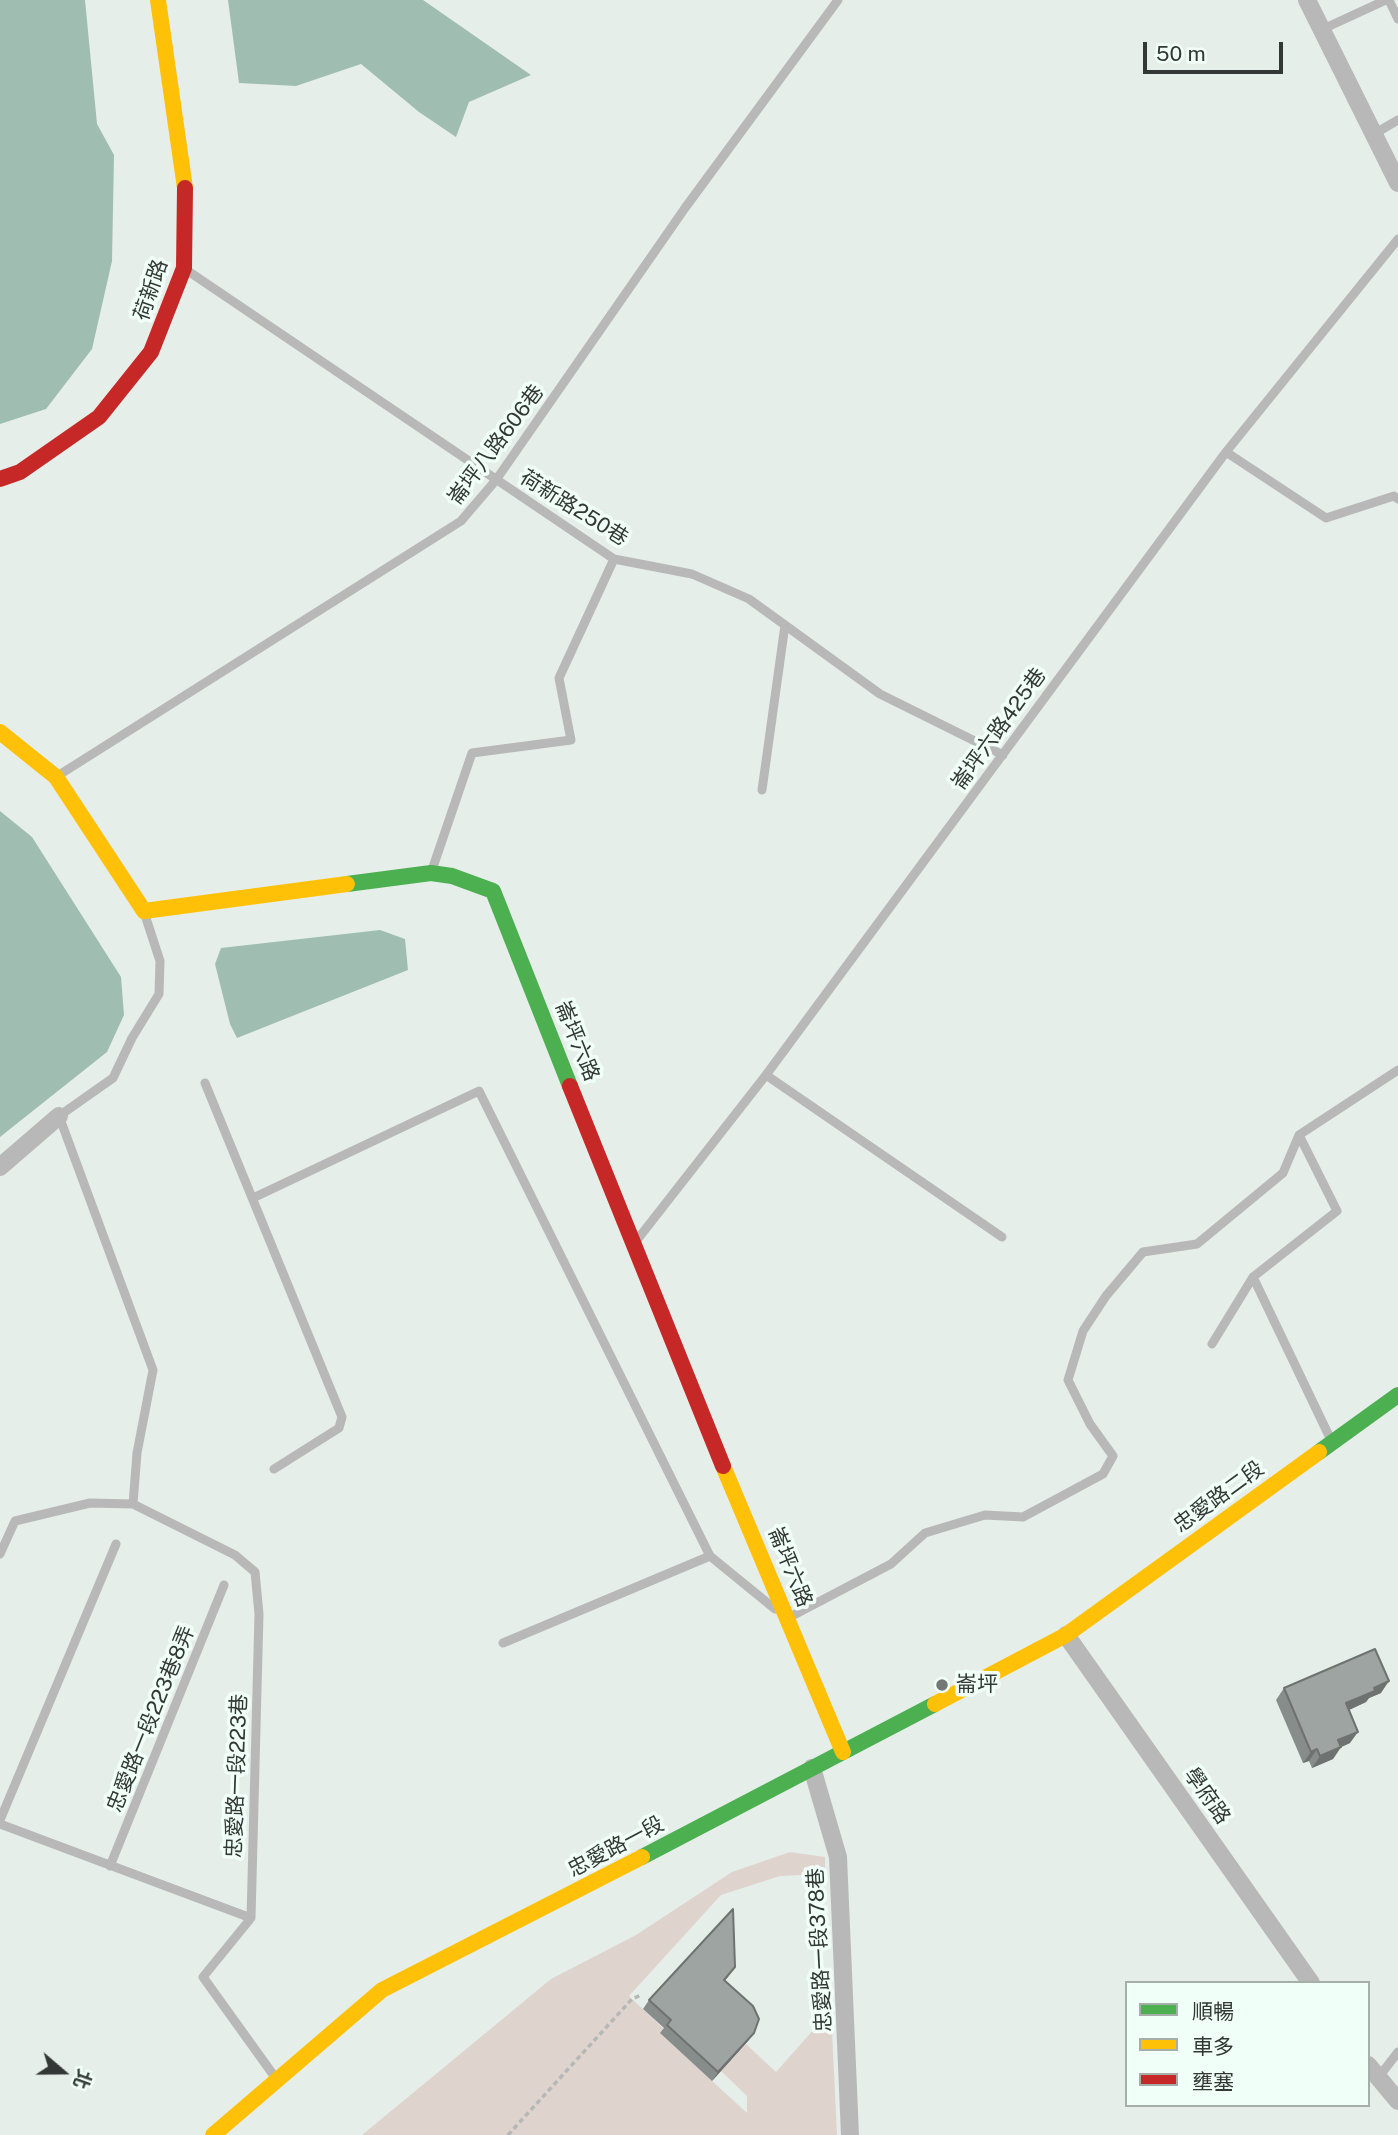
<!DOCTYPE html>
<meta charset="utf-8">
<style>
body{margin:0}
#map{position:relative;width:1398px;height:2135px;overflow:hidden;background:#e6eeea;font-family:"Public Sans","Noto Sans TC",sans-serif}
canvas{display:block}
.legend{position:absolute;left:1125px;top:1981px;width:245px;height:126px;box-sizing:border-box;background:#f0fff8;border:2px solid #a4afaa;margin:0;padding:9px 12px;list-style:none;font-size:21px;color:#333836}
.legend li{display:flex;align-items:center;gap:14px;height:35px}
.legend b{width:35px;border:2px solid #a4afaa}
.north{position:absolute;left:28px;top:2037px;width:70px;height:70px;-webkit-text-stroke:5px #f0fff8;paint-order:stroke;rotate:110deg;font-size:19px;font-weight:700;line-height:28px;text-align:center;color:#333836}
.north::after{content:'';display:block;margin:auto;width:24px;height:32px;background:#333836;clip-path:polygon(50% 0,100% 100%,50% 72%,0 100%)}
.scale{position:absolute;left:1143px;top:42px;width:140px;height:32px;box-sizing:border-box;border:4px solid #333836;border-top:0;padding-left:9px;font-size:21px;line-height:24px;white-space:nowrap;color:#333836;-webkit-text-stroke:5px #f0fff8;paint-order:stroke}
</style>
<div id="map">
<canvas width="1398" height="2135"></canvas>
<ul class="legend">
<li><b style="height:9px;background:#4caf50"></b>順暢</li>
<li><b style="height:9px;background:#ffc107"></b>車多</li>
<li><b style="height:9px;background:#c62828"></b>壅塞</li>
</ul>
<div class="north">北</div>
<div class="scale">50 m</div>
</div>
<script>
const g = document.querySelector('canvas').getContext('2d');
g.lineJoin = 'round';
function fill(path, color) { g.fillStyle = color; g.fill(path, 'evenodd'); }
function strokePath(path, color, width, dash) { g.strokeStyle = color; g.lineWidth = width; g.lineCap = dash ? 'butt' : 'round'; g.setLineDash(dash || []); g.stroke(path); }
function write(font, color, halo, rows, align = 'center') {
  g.font = font + ' "Public Sans","Noto Sans TC",sans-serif'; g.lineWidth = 7; g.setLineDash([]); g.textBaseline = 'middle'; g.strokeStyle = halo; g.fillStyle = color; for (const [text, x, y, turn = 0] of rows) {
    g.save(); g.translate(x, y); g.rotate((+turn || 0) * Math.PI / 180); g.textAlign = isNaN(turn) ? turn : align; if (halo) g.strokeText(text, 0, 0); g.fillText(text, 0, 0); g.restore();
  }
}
const green = new Path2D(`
 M790 1852 825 1857V1874L780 1876 721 1895 629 1996 664 2029 661 2034 747 2113V2096L721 2071 746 2044 776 2072 831 2010 837 2135H362L551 1979 636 1935 732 1872Z`);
const water = new Path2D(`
 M0 0H85L97 124 114 155 112 261 92 349 46 409 0 424Z
 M228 0H423L531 75 469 102 456 137 419 112 361 64 296 86 239 83Z
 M0 811 32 837 121 977 124 1015 107 1052 0 1137Z
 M380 930 405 939 408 970 237 1038 230 1024 215 964 221 948Z`);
const path = new Path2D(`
 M508 2135 632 1999 641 1995`);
const lane = new Path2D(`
 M1389 0 1398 19
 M1323 29 1386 0
 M1374 134 1398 120
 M185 269 614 559 692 574 749 599 880 694 1003 755
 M1226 452 1326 518 1394 496 1398 499
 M59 775 461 521 496 480 685 208 838 0
 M762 790 785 625
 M432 870 472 753 571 740 559 678 614 559
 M766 1075 1002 1237
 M205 1083 342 1417 339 1428 274 1469
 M1299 1135 1337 1211 1253 1277 1331 1440
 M253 1198 479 1091 710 1556 775 1609
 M637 1240 766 1075 1226 452 1398 239
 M1212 1344 1253 1277
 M133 1504 137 1453 153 1370 59 1116 113 1078 132 1038 159 994 160 961 145 915
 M0 1554 15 1521 90 1503 133 1504 235 1555 255 1572 259 1614 251 1918 203 1977 277 2080
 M788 1618 891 1564 925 1533 985 1515 1023 1517 1103 1474 1113 1456 1090 1424 1068 1380 1083 1331 1106 1296 1143 1252 1197 1244 1283 1173 1299 1135 1398 1070
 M503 1643 710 1556
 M0 1820 116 1544
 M0 1824 251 1918
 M110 1866 224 1585
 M1378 2078 1398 2052`);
const street = new Path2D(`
 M1307 0 1398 183
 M0 1167 59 1116
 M1066 1635 1311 1983
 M812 1768 838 1857 850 2135
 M1368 2065 1398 2101`);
const fast = new Path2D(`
 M347 884 431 873 452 876 493 891 570 1086
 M1319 1452 1398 1395
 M642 1857 935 1704`);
const slow = new Path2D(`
 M158 0 185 188
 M0 732 56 777 144 911 347 884
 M723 1466 843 1752
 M935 1704 1066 1635 1319 1452
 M213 2135 382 1990 642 1857`);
const jam = new Path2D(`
 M0 479 20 472 99 417 151 352 184 268 185 188
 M570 1086 723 1466`);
const wall = new Path2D(`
 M1284 1688 1381 1693 1369 1698 1366 1702 1349 1710 1350 1743 1341 1747 1333 1759 1312 1768 1309 1761 1303 1763 1276 1700Z
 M729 1976 725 1980 748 2041 712 2081 660 2033 664 2028 643 2009 649 2000Z`);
const shadedWall = new Path2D(`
 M1389 1681 1381 1693 1369 1698 1366 1702 1338 1715 1346 1703Z
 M1358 1732 1350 1743 1330 1752 1338 1740Z
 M1341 1747 1333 1759 1312 1768 1320 1756Z
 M1317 1749 1309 1761 1303 1763 1311 1752Z
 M754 2033 748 2041 712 2081 718 2072Z`);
const building = new Path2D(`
 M1375 1649 1389 1681 1374 1688 1375 1691 1346 1703 1358 1732 1338 1740 1341 1747 1320 1756 1317 1749 1311 1752 1284 1688Z
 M733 1909 735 1967 724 1980 753 2006 759 2019 754 2033 718 2072 667 2025 671 2020 649 2000Z`);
const markers = [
 [942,1685,7,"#727875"]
];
const streetNames = [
 ["荷新路",151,290,-71],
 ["崙坪八路606巷",496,445,-53],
 ["荷新路250巷",574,508,32],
 ["崙坪六路425巷",999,729,-54],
 ["崙坪六路",577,1041,68],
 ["忠愛路二段",1219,1497,-36],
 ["崙坪六路",790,1567,68],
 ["忠愛路一段223巷8弄",151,1719,-68],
 ["忠愛路一段223巷",237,1776,-88],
 ["學府路",1207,1796,55],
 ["忠愛路一段",616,1847,-28],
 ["忠愛路一段378巷",820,1950,-93]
];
const poiNames = [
 ["崙坪",956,1685]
];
fill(green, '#dfd3ce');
fill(water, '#9fbeb1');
strokePath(path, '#b6b8b7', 3.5, [5, 3.5]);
strokePath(lane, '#b9b8b8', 9);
strokePath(street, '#b9b8b8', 18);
strokePath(fast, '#4caf50', 16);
strokePath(slow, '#ffc107', 16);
strokePath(jam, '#c62828', 16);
fill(wall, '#878d8a');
fill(shadedWall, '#6e7371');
fill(building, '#9da4a1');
strokePath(building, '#6e7371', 2);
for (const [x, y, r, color] of markers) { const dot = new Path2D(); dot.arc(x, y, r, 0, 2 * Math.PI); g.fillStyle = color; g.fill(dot); strokePath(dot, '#f0fff8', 2.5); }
write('21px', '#333836', '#f0fff8', streetNames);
write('21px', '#333836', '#f0fff8', poiNames, 'left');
</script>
